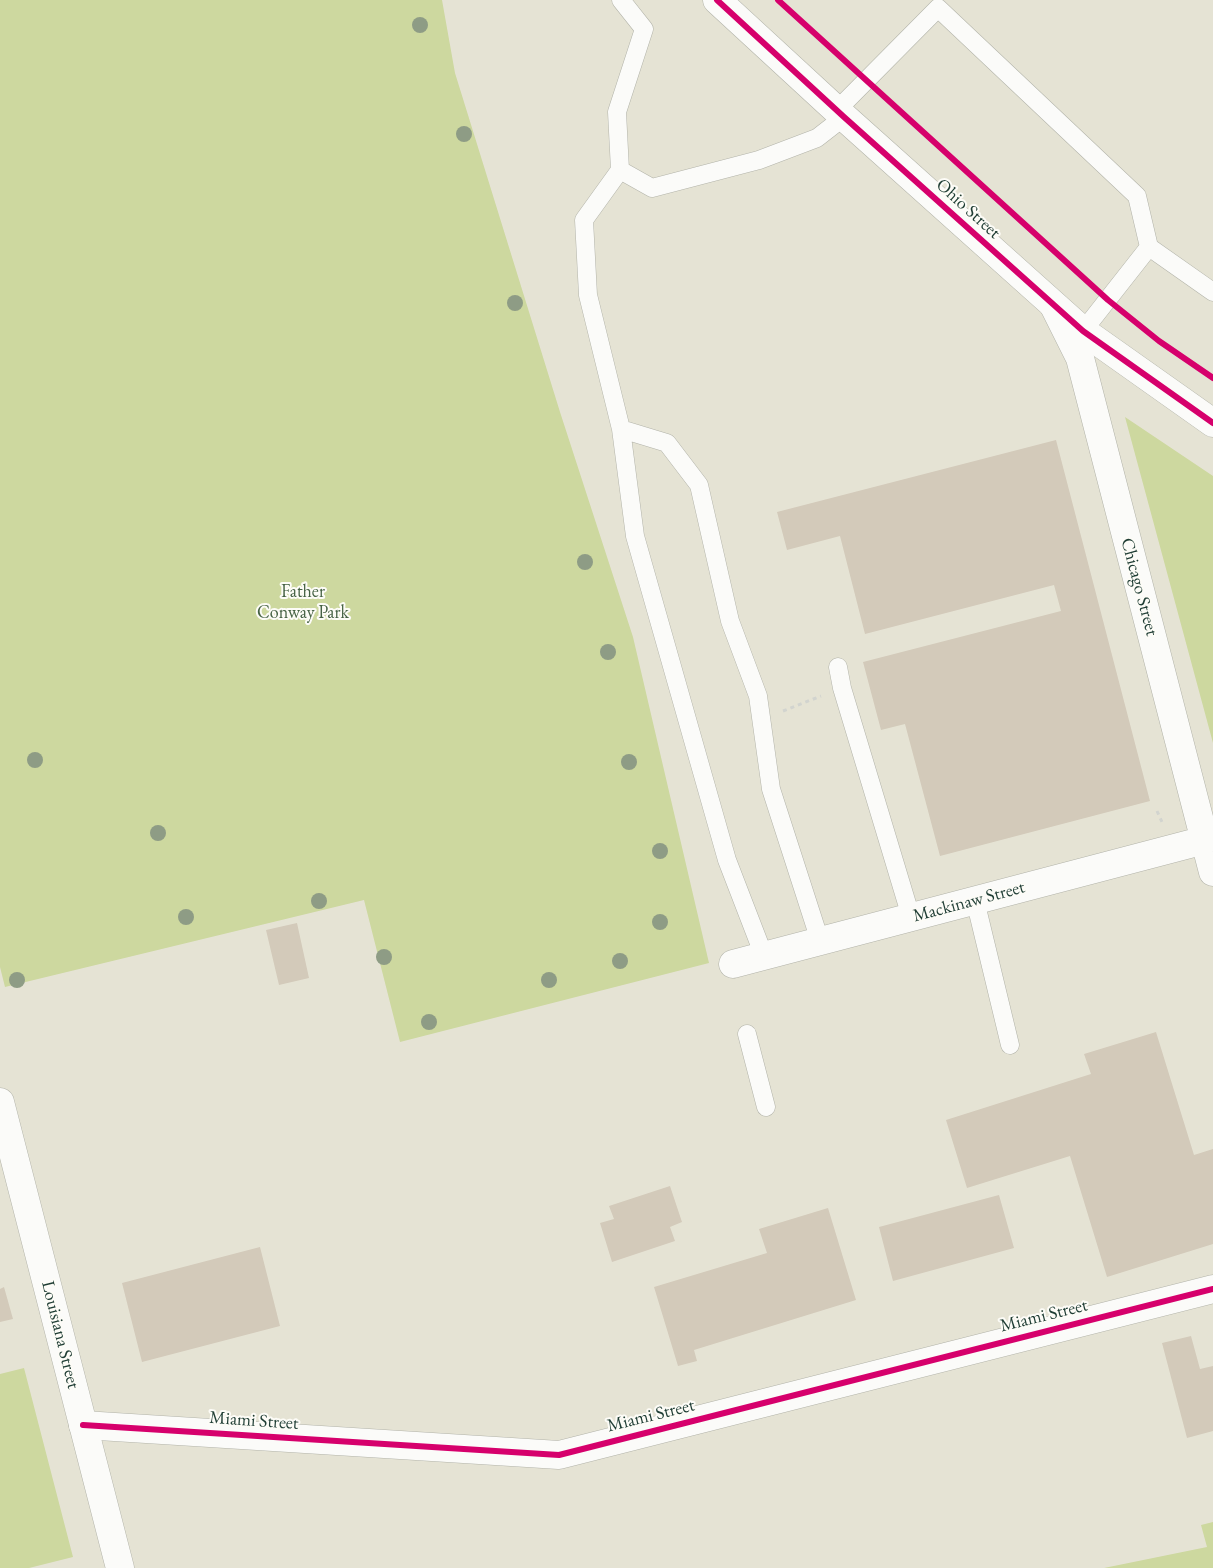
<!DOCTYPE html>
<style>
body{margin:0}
canvas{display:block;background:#e5e3d4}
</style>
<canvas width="1213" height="1568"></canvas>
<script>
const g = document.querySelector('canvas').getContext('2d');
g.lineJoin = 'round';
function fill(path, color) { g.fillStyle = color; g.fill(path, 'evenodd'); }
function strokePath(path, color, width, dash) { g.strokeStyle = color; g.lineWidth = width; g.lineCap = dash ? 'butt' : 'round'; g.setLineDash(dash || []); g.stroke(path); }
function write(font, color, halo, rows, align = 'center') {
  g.font = font + ' "EB Garamond",serif'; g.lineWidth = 4; g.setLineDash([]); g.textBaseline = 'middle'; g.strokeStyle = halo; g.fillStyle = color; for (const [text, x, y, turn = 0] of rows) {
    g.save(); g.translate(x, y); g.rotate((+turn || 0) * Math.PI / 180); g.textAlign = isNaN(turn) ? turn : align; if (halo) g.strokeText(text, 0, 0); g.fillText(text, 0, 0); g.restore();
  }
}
const green = new Path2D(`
 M0 0H442L455 73 560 412 633 637 709 963 400 1042 364 900 5 987 0 967Z
 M1125 417 1213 476V743Z
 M24 1368 73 1557 29 1568H0V1374Z
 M1213 1522V1568H1104L1207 1547 1201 1525Z`);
const building = new Path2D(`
 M1056 440 1150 801 940 856 905 724 881 730 863 662 1061 611 1054 585 865 634 840 536 787 550 777 512Z
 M297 923 309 978 279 985 266 930Z
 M1156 1032 1194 1155 1213 1149V1244L1107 1277 1070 1156 967 1188 946 1120 1091 1074 1084 1054Z
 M670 1186 682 1222 670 1227 675 1241 612 1262 600 1223 614 1219 609 1206Z
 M999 1195 1014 1248 893 1281 879 1227Z
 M828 1208 856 1300 694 1350 697 1361 678 1366 654 1287 767 1253 759 1229Z
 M260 1247 280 1326 142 1362 122 1283Z
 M4 1287 13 1319 0 1322V1289Z
 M1191 1336 1200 1369 1213 1366V1431L1187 1438 1162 1343Z`);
const path = new Path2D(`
 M783 711 821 696
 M1157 811 1162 822`);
const service = new Path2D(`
 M621 0 644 29 617 112 620 170 652 188 759 160 817 138 844 117
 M837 110 938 8 1137 196 1149 247
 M620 170 584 220 588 295 621 429 635 536 727 860 764 956
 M1083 331 1149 247 1213 292
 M621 429 667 443 699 485 730 621 758 696 771 789 820 941
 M838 667 842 688 911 917
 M975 900 1010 1045
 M747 1034 766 1107`);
const minor = new Path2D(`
 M1054 306 1080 358 1213 872
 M733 964 1205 840
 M83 1425 559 1455 1213 1289`);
const tertiary = new Path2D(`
 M717 0 844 117 1083 331 1213 423
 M0 1102 120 1568`);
const cycleway = new Path2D(`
 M717 0 844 117 1083 331 1213 423
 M778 0 1108 300 1159 341 1213 378
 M83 1425 559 1455 1213 1289`);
const trees = [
 [420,25],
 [464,134],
 [515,303],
 [585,562],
 [608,652],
 [35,760],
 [629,762],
 [158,833],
 [660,851],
 [319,901],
 [186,917],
 [660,922],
 [384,957],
 [620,961],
 [17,980],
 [549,980],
 [429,1022]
];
const streetNames = [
 ["Ohio Street",968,209,42],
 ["Chicago Street",1139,587,75],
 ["Mackinaw Street",969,902,-15],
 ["Miami Street",1044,1316,-14],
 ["Louisiana Street",60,1335,76],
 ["Miami Street",651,1416,-14],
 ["Miami Street",254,1421,4]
];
const parkNames = [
 ["Father",303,592],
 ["Conway Park",303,613]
];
fill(green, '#cdd89f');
fill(building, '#d3caba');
strokePath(service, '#b2b3a9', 19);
strokePath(minor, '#b2b3a9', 29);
strokePath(tertiary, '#b2b3a9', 29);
strokePath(path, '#d2d4cf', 3, [4, 4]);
strokePath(service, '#fbfbf9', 18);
strokePath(minor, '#fbfbf9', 28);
strokePath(tertiary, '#fbfbf9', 28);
strokePath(cycleway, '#d6006c', 6);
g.fillStyle = '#8e9c85';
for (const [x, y] of trees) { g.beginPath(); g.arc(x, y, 8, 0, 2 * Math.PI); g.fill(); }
write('18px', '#1f3d34', '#fdfcf7', streetNames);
write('18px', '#466244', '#fdfcf7', parkNames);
</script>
